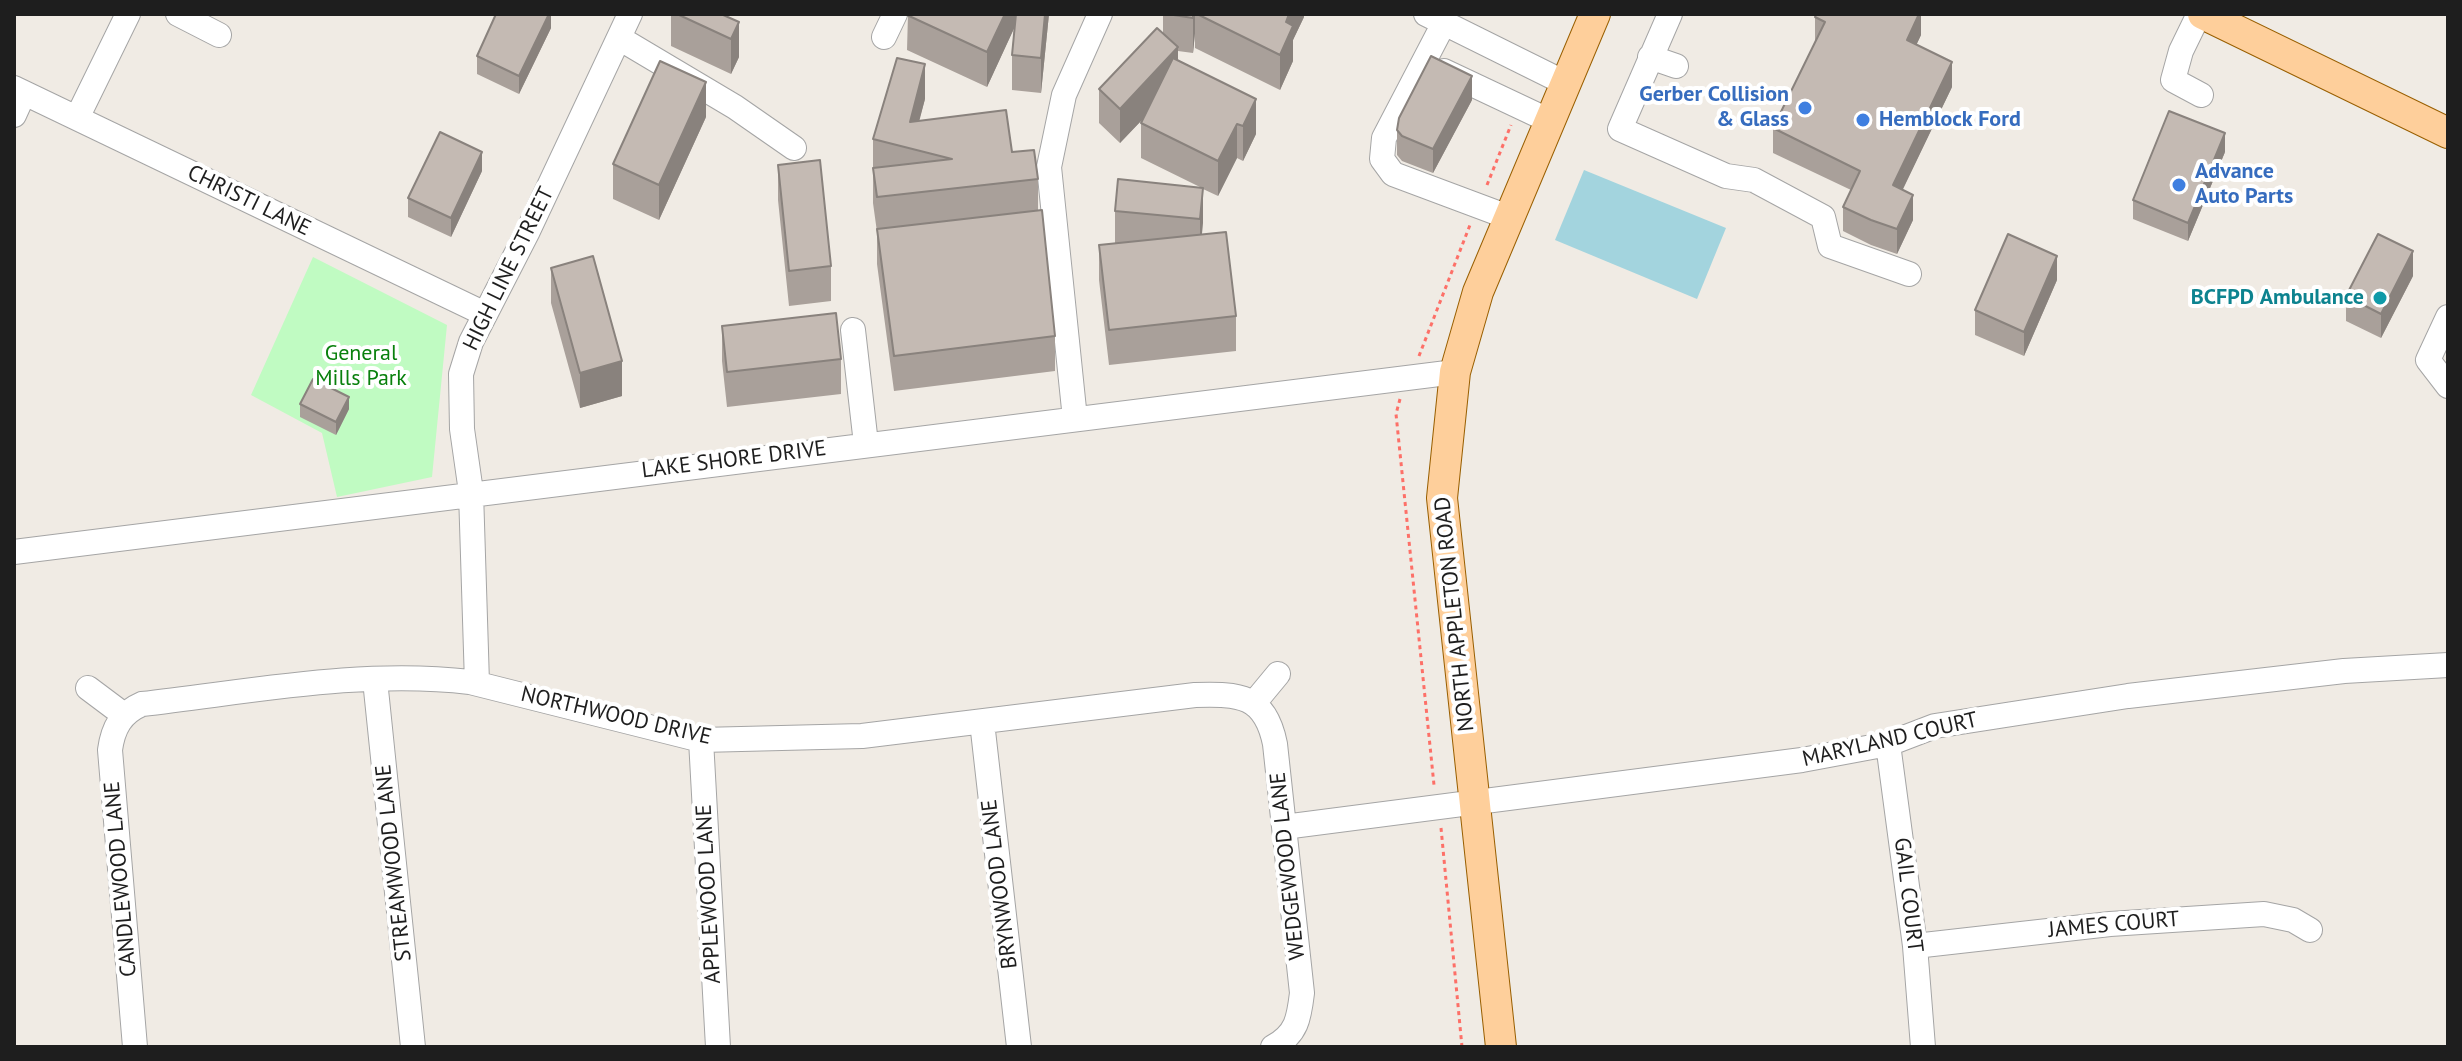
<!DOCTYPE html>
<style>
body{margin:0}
#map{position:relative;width:2462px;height:1061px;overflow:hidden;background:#f0ebe4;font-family:"PT Sans",sans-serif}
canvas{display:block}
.frame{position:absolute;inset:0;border:16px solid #1e1e1e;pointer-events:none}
</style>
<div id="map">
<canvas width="2462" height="1061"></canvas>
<div class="frame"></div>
</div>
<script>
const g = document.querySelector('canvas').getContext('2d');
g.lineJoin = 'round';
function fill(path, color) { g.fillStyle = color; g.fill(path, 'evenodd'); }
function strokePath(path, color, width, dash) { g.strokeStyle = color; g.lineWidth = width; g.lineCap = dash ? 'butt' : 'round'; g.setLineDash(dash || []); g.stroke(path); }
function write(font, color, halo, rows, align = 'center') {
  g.font = font + ' "PT Sans",sans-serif'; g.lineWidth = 8; g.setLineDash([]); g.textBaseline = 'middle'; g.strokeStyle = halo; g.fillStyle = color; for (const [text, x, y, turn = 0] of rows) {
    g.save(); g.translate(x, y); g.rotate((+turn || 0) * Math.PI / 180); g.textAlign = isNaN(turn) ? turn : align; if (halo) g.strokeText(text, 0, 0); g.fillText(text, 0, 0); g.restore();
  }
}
const park = new Path2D(`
 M313 257 447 325 432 477 337 497 322 433 251 395Z`);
const water = new Path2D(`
 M1584 170 1726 228 1697 299 1555 240Z`);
const path = new Path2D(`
 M1487 185 1511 125
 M1419 356 1470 225
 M1400 399 1396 414 1434 785
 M1441 828 1462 1047`);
const minor = new Path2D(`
 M178 14 219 35
 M1426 14 1565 83
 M1670 14 1620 129 1726 176 1754 180 1823 217 1830 246 1909 274
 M2199 14 2181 51 2173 80 2201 95
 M1444 23 1384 138 1382 159 1393 174 1508 217
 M884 37 895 14
 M619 38 735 107 794 148
 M1650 57 1676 66
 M1444 71 1550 121
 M14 88 485 314
 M14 115 24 93
 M77 118 128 14
 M2448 317 2428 360 2448 386
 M853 330 866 444
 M1075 419 1049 167 1064 95 1100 14
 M14 552 1455 372
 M375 680 413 1047
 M477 683 471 492 462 429 461 374 471 342 528 231 630 14
 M88 688 124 715
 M1254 703 1278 674
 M982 722 1019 1047
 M701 740 718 1047
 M1888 744 1915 946 1923 1047
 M1284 827 1802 760 1888 744 1935 726 2128 696 2344 671 2448 665
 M1915 946 2110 924 2264 914 2293 920 2310 930
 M135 1047 110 750C113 728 121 713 142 704 249 692 362 669 470 682L701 740 862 736 1195 695C1239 694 1265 694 1275 744L1302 993C1299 1018 1297 1034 1273 1047`);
const major = new Path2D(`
 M2203 14 2448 133
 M1501 1047 1442 498 1455 372 1478 292 1595 14`);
const wall = new Path2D(`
 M551 14V28L519 94 477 74V56Z
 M671 14H721L739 57 731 74 671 46Z
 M908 14H1049L1041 93 1012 90V55L1014 28 987 87 907 50Z
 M1163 14H1304V17L1293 40V61L1280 90 1195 48V33L1193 53 1178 51V61L1256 134 1243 161 1237 158 1218 196 1203 189 1202 234 1236 316V351L1109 365 1099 280V245L1115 244V211L1202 188 1141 158V123L1142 120 1120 143 1099 123V89L1163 32Z
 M1921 14V35L1916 45 1952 87 1902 190 1913 220 1897 254 1871 245 1843 231V207L1851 190 1773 153V128L1815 42V17Z
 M925 99 919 120 1012 152 1038 179V211L1055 336V371L894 391 877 264V232L873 203V139Z
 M1472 100 1433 173 1402 161 1397 155V130Z
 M706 117 659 220 613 199V164Z
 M2225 152 2188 241 2133 219V200Z
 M778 165 831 266V301L789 306 778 200Z
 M482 171 451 237 408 217V198Z
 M551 268 622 396 580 408 551 303Z
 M2413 276 2381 338 2346 321V296Z
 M2057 280 2024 356 1975 335V310Z
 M722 326 841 359V394L727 407 722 361Z
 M300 404 349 409 336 435 300 417Z`);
const shadedWall = new Path2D(`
 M549 14H551V28L519 94V76Z
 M1005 14H1018V20L987 87V52Z
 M1045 14H1049L1041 93V58Z
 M1193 14H1195V33L1193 53Z
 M1289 14H1304V17L1293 40V61L1280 90V55L1286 22Z
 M1919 14H1921V35L1907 65V40Z
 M739 22V57L731 74V39Z
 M1178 47V82L1120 143V109Z
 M1952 62V87L1893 210V185Z
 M925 64V99L912 149 910 122Z
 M1472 76V100L1433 173V149Z
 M706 82V117L659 220V185Z
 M1256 99V134L1243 161V126Z
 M1237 124V158L1218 196V161Z
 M2225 133V152L2188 241V223Z
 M482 152V171L451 237V218Z
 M1203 188V223L1200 254V219Z
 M1913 195V220L1897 254V229Z
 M2413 251V276L2381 338V314Z
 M2057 256V280L2024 356V332Z
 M622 361V396L580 408V373Z
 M349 397V409L336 435V422Z`);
const building = new Path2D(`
 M496 14H549L519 76 477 56Z
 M677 14H721L739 22 731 39Z
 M908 14H1005L987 52 907 15Z
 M1016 14H1045L1041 58 1012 55Z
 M1167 14H1193V18Z
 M1197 14H1289L1286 22 1293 26 1280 55Z
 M1816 14H1919L1907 40 1952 62 1893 185 1913 195 1897 229 1871 220 1843 207 1860 171 1773 128 1825 22 1815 17Z
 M1157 28 1178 47 1120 109 1099 89Z
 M1431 56 1472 76 1433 149 1402 136 1397 130 1399 118Z
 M897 58 925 64 910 122 1006 110 1012 152 1034 150 1038 179 877 197 873 168 952 159 873 139Z
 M1173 58 1256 99 1243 126 1237 124 1218 161 1141 123Z
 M660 61 706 82 659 185 613 164Z
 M2169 111 2225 133 2188 223 2133 200Z
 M440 132 482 152 451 218 408 198Z
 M820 160 831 266 789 271 778 165Z
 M1118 179 1203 188 1200 219 1115 211Z
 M1042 210 1055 336 894 356 877 229Z
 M1226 232 1236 316 1109 330 1099 245Z
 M2008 234 2057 256 2024 332 1975 310Z
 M2378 234 2413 251 2381 314 2346 296Z
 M593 256 622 361 580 373 551 268Z
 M836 313 841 359 727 372 722 326Z
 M313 379 349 397 336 422 300 404Z`);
const markers = [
 [1805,108,8,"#3f7fe0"],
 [1863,120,8,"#3f7fe0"],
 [2179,185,8,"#3f7fe0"],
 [2380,298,8,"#0f9aa8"]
];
const shopNames = [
 ["Gerber Collision",1789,95,"right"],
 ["& Glass",1789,120,"right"],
 ["Hemblock Ford",1879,120],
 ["Advance",2195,172],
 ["Auto Parts",2195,197]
];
const streetNames = [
 ["CHRISTI LANE",249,201,26],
 ["HIGH LINE STREET",509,269,-64],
 ["LAKE SHORE DRIVE",734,460,-7],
 ["NORTH APPLETON ROAD",1455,614,-96],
 ["NORTHWOOD DRIVE",616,716,13],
 ["MARYLAND COURT",1890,740,-13],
 ["STREAMWOOD LANE",394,863,-96],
 ["WEDGEWOOD LANE",1288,866,-96],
 ["CANDLEWOOD LANE",121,879,-95],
 ["BRYNWOOD LANE",1000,884,-97],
 ["APPLEWOOD LANE",709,894,-93],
 ["GAIL COURT",1908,895,83],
 ["JAMES COURT",2114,925,-5]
];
const cultureNames = [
 ["BCFPD Ambulance",2364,298]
];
const parkNames = [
 ["General",361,354],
 ["Mills Park",361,379]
];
fill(park, '#c0fbc2');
fill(water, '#a3d4de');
strokePath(minor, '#a5a5a5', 26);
strokePath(major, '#995f00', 32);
strokePath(path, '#fd7068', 3, [4, 4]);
strokePath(minor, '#fff', 24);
strokePath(major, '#fecf9b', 30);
fill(wall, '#a9a09a');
fill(shadedWall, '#89827d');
fill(building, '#c4bab3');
strokePath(building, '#89827d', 2);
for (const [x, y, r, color] of markers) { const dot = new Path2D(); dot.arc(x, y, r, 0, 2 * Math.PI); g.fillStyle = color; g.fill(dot); strokePath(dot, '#fff', 3); }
write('bold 22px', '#366cbe', '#fff', shopNames, 'left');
write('22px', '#1e1e1e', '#fff', streetNames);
write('bold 22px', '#0d838f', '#fff', cultureNames, 'right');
write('22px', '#09800d', '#fff', parkNames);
</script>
